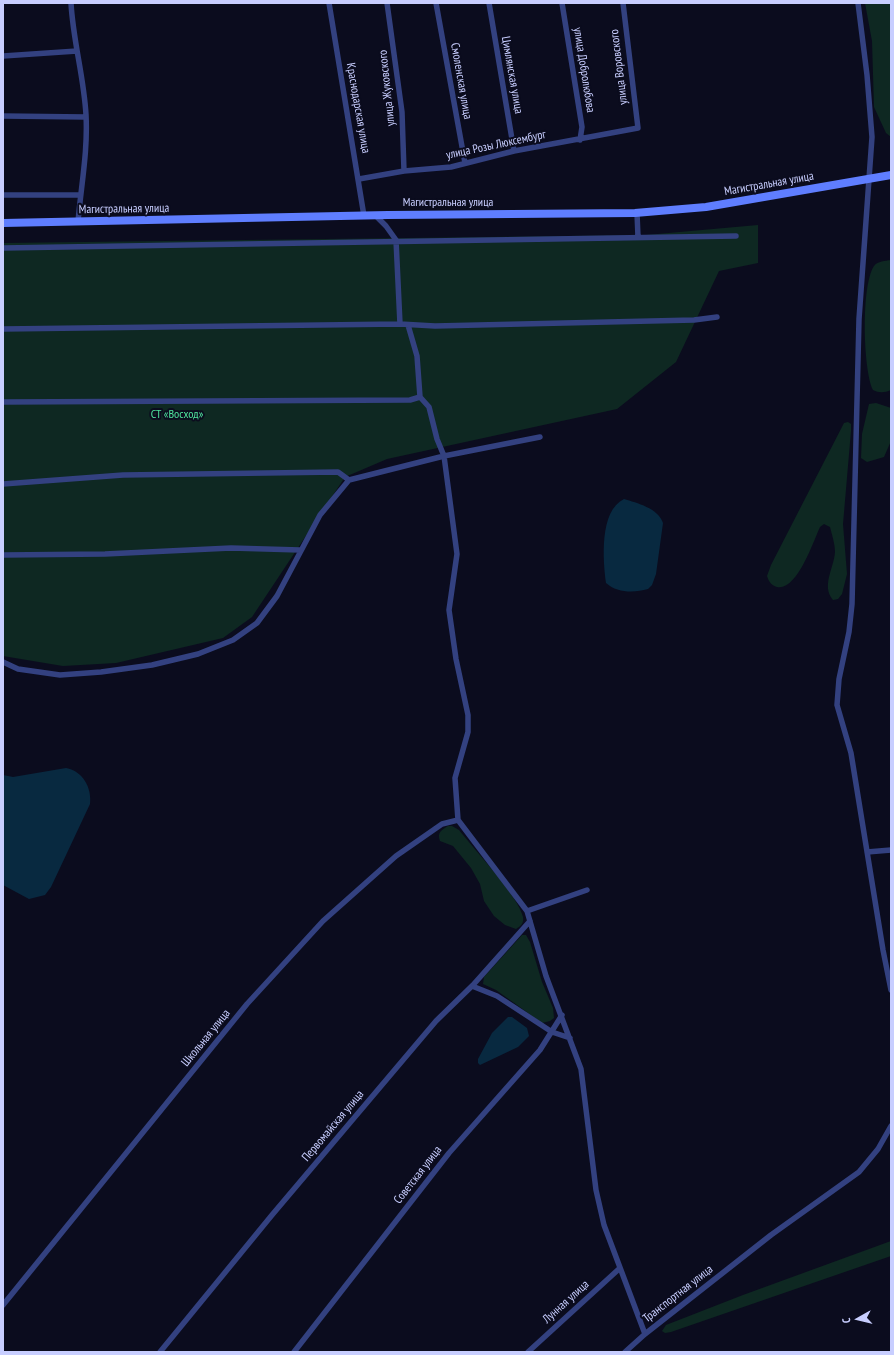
<!DOCTYPE html>
<meta charset="utf-8">
<style>
body{margin:0}
#map{position:relative;width:894px;height:1355px;overflow:hidden;background:#0b0c1e;font-family:"PT Sans Narrow",sans-serif}
canvas{display:block}
.frame{position:absolute;inset:0;border:4px solid #c8ceff;pointer-events:none}
.north{position:absolute;left:838px;top:1299px;width:40px;height:40px;-webkit-text-stroke:3px #0b0c1e;paint-order:stroke;rotate:262deg;font-size:11px;font-weight:700;line-height:16px;text-align:center;color:#c8ceff}
.north::after{content:'';display:block;margin:auto;width:14px;height:18px;background:#c8ceff;clip-path:polygon(50% 0,100% 100%,50% 72%,0 100%)}
</style>
<div id="map">
<canvas width="894" height="1355"></canvas>
<div class="frame"></div>
<div class="north">С</div>
</div>
<script>
const g = document.querySelector('canvas').getContext('2d');
g.lineJoin = 'round';
function fill(path, color) { g.fillStyle = color; g.fill(path, 'evenodd'); }
function strokePath(path, color, width, dash) { g.strokeStyle = color; g.lineWidth = width; g.lineCap = dash ? 'butt' : 'round'; g.setLineDash(dash || []); g.stroke(path); }
function write(font, color, halo, rows, align = 'center') {
  g.font = font + ' "PT Sans Narrow",sans-serif'; g.lineWidth = 4; g.setLineDash([]); g.textBaseline = 'middle'; g.strokeStyle = halo; g.fillStyle = color; for (const [text, x, y, turn = 0] of rows) {
    g.save(); g.translate(x, y); g.rotate((+turn || 0) * Math.PI / 180); g.textAlign = isNaN(turn) ? turn : align; if (halo) g.strokeText(text, 0, 0); g.fillText(text, 0, 0); g.restore();
  }
}
const green = new Path2D(`
 M865 3H891V137L886 133 874 107 872 41Z
 M758 225V263L719 271 676 362 617 409 387 459 345 477 252 617 223 638 116 663 63 666 3 656V243L646 235Z
 M891 260V390C884 393 879 393 873 390 863 369 861 285 874 266 878 261 885 261 891 260Z
 M876 403 891 408V441L884 457 867 462 861 458 862 434 869 404Z
 M848 422 851 424V431L843 524 847 574 842 594 838 599 833 600C821 586 834 568 835 552 835 544 832 535 830 527L824 524 820 527C813 542 797 591 777 587 771 585 769 582 767 576L771 565 844 423Z
 M448 826H452L459 830C473 848 519 897 523 917 524 923 521 926 516 929L505 925 494 916 484 901 480 884 471 868 453 846 440 841C437 833 441 830 448 826Z
 M522 935H526L530 942 542 982 553 1008 554 1018 550 1021 542 1023 496 990 483 984 484 977Z
 M891 1241V1256L671 1332 665 1333 662 1331 666 1325 743 1295Z`);
const water = new Path2D(`
 M624 499C637 503 658 508 663 523L656 574 652 585 648 589C634 593 617 593 606 583 603 561 599 511 624 499Z
 M66 768C83 771 92 788 90 804L51 887 45 895 29 899 3 885V775L13 777Z
 M508 1017H512L527 1028 529 1036 518 1047 480 1065 478 1063V1059L492 1033Z`);
const street = new Path2D(`
 M71 3C73 41 84 77 86 115 88 151 81 186 78 222
 M329 3 364 216
 M387 3 402 112 404 171
 M436 3 465 163
 M489 3 514 151
 M562 3 582 127 580 140
 M858 3 867 75 872 137 859 319 852 604 849 632 839 679 837 705 851 753 883 950 891 990
 M3 56 77 51
 M3 116 86 117
 M359 179 404 171 451 167 514 151 638 128 623 3
 M3 195H80
 M637 213 638 237
 M376 216 386 226 396 240 400 324
 M3 248 736 236
 M408 325 417 356 420 397 429 407 437 439 444 456 457 554 449 610 456 659 468 715V732L455 778 458 820 527 911 546 976 581 1069 596 1190 604 1225 645 1334
 M3 329 400 324 435 326 694 320 717 317
 M3 402 410 400 420 397
 M3 484 123 475 338 472 349 480
 M3 555 105 554 231 548 300 550
 M3 662 18 669 60 675 101 672 152 665 198 654 233 640 257 623 277 596 320 515 349 480 444 456 540 437
 M867 852 891 850
 M527 911 587 890
 M472 986 497 996 552 1032 570 1038
 M3 1305 247 1004 323 921 396 856 442 824 458 820
 M160 1352 272 1215 436 1021 473 985 530 921
 M294 1352 449 1153 540 1050 562 1015
 M528 1352 620 1268
 M625 1352 645 1334 771 1235 859 1172 878 1149 891 1126`);
const secondary = new Path2D(`
 M3 223 388 215 635 213 706 207 891 175`);
const streetNames = [
 ["улица Воровского",619,67,-97],
 ["улица Добролюбова",584,70,81],
 ["Цимлянская улица",512,75,80],
 ["Смоленская улица",461,81,80],
 ["улица Жуковского",387,88,-96],
 ["Краснодарская улица",358,108,80],
 ["улица Розы Люксембург",496,145,-12],
 ["Магистральная улица",769,184,-10],
 ["Магистральная улица",448,203],
 ["Магистральная улица",124,209,-1],
 ["Школьная улица",206,1038,-51],
 ["Первомайская улица",333,1126,-50],
 ["Советская улица",418,1175,-52],
 ["Транспортная улица",678,1294,-38],
 ["Лунная улица",566,1302,-42]
];
const parkNames = [
 ["СТ «Восход»",177,415]
];
fill(green, '#0e2822');
fill(water, '#082940');
strokePath(street, '#334180', 5.5);
strokePath(secondary, '#5f7eff', 8);
write('12px', '#c8ceff', '#0b0c1e', streetNames);
write('12px', '#4fe49e', '#0b0c1e', parkNames);
</script>
